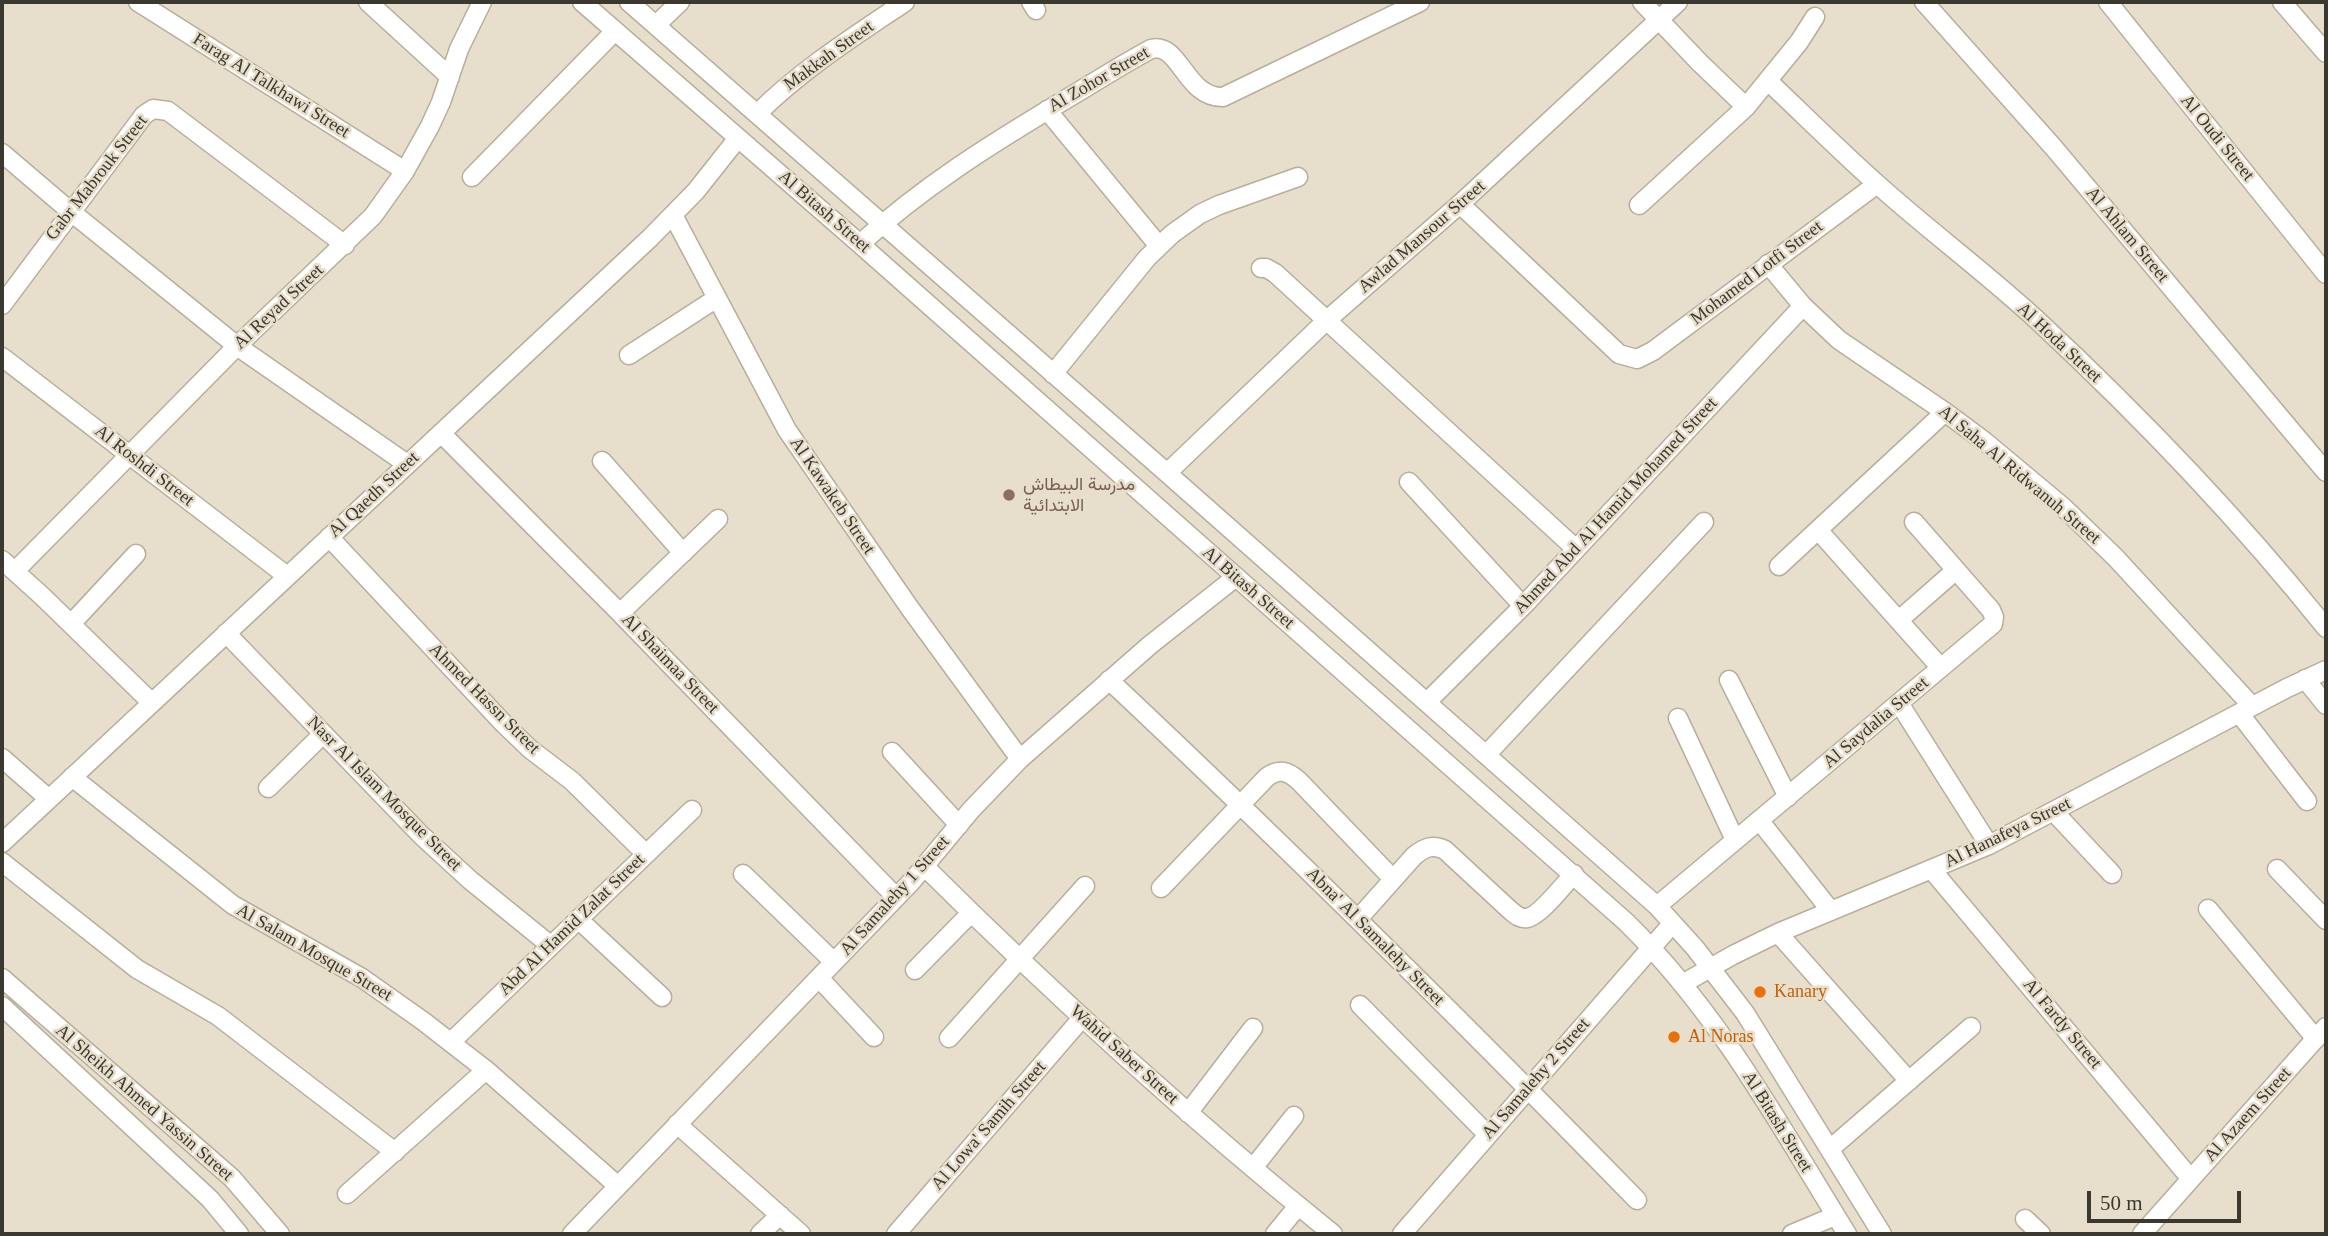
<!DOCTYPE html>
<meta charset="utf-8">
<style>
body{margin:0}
#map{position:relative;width:2328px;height:1236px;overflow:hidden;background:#e7dfcb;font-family:"Times New Roman",serif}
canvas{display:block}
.frame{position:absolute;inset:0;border:4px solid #3b3830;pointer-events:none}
.scale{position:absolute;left:2087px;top:1191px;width:154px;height:32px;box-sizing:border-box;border:4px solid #3b3830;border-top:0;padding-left:9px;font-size:21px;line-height:24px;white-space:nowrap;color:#3b3830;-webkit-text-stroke:5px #e7dfcb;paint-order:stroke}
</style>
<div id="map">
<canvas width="2328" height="1236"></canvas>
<div class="frame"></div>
<div class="scale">50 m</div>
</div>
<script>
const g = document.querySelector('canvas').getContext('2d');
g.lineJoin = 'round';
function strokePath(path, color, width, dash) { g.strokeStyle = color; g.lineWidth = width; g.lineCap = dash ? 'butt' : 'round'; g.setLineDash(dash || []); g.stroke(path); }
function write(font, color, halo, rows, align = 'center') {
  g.font = font + ' "Times New Roman",Vazirmatn,serif'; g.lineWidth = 5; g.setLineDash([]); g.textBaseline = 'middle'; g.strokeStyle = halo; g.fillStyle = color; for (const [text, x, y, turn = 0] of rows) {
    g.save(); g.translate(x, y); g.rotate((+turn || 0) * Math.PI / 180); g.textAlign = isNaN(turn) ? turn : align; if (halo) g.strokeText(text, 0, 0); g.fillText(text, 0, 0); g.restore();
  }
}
const street = new Path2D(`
 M138 2 405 171
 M368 2 450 77
 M582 2 860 244 1626 922C1719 1013 1779 1124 1847 1234
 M629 2 1167 473 1657 906 1695 948 1745 1013 1882 1234
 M1031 2 1036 10
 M1642 2 1700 63 1746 107
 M1924 2 2054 148 2326 472
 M2108 2 2326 274
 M2282 2 2326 53
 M656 25 680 2
 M1768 81C1804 115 1839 150 1876 183 1928 230 1985 272 2037 320 2140 416 2238 518 2326 628
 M1047 110 1159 246
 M757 114C801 70 853 37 905 2
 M2 153 70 211 237 346 407 464
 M472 177 615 31
 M1460 204 1619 354 1637 359 1653 351 1877 184
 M1639 205 1746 107 1799 42 1815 17
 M673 215 787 430 909 607 1020 759
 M860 244C922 187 991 144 1063 101 1092 84 1121 65 1151 49 1180 41 1185 98 1223 97L1420 2
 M1768 264 1803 306 1839 340 1945 412 1984 441 2063 507 2115 557 2252 706
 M1261 268H1266L1275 273 1576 549
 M2 305 144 115 153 109 168 111 345 245
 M629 355 717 298
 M2 357 287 576
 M1053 374 1147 258 1172 234 1200 214 1219 205 1298 177
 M441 433 620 613 896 897
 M602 461 683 553
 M1167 473 1327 320 1460 204 1678 2
 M1409 482 1523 606
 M1818 530 1941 668
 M329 537 504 724 530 749 572 781 646 854
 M2 560 42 596 152 703
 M1779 566 1945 412
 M15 571 237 346 373 216 405 171 430 126 441 102 459 49 482 2
 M620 613 718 519
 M1899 620 1956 570
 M71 624 136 554
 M226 633 421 835 470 880 550 945
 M2305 679 2326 705
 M1109 680C1289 849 1464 1023 1637 1200
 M1729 680 1788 797
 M1427 702 1523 606 1803 306
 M1899 703 1989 845
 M2239 713 2307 801
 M1678 718 1735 840
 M892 752 959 825
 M1486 755 1704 522
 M2 758 49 799
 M72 777 233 905 362 978 423 1021 486 1070 618 1186
 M268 788 323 734
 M2054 812 2112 874
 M1759 820 1831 911
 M2 843 650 238 696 191 738 138
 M2 862 137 969 218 1016 395 1152
 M924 866C1054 995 1190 1119 1333 1234
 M2277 869 2326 920
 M1932 870 2191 1179
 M743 874 834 962
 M1161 888 1267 777C1279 768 1288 771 1299 781L1393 879
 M1657 906 1993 624 1994 617 1991 610 1914 522
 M2208 909 2316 1039
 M578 919 662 997
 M1358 919 1414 856C1425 847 1433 844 1445 850L1511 911C1516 915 1520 919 1527 918 1540 916 1564 884 1574 874
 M1778 933 1909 1081
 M915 970 971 913
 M2 978 232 1178 280 1234
 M819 978 874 1037
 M1684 983 1733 955 1778 933 1989 845 2287 688 2326 670
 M1360 1005 1488 1135
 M2 1006 210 1199 239 1234
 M949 1038 1085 886
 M451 1042 692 810
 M1188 1113 1253 1028
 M677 1124 801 1234
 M1830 1149 1971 1027
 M1253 1168 1294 1116
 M347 1194 486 1070
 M2025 1219 2041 1234
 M572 1234 912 881 971 810 1020 759 1150 645 1236 577
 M760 1234 780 1215
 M896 1234 1082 1018
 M1275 1234 1298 1206
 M1402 1234 1672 924
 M1792 1234 1835 1216
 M2142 1234 2326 1027`);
const markers = [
 [1009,495,7,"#8d6e63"],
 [1760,992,7,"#e8710a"],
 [1674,1037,7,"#e8710a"]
];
const streetNames = [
 ["Makkah Street",829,56,-36],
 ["Al Zohor Street",1099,80,-30],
 ["Farag Al Talkhawi Street",271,86,32],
 ["Al Oudi Street",2217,138,51],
 ["Gabr Mabrouk Street",97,178,-52],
 ["Al Bitash Street",824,212,41],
 ["Al Ahlam Street",2127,235,50],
 ["Awlad Mansour Street",1422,237,-41],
 ["Mohamed Lotfi Street",1757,273,-37],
 ["Al Reyad Street",279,307,-43],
 ["Al Hoda Street",2059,343,43],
 ["Al Roshdi Street",144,466,38],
 ["Al Saha Al Ridwanuh Street",2019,475,40],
 ["Al Qaedh Street",374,495,-43],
 ["Al Kawakeb Street",832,496,56],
 ["Ahmed Abd Al Hamid Mohamed Street",1616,506,-47],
 ["Al Bitash Street",1248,588,41],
 ["Al Shaimaa Street",670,664,46],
 ["Ahmed Hassn Street",484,699,45],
 ["Al Saydalia Street",1876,723,-40],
 ["Nasr Al Islam Mosque Street",384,794,45],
 ["Al Hanafeya Street",2008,833,-26],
 ["Al Samalehy 1 Street",895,896,-48],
 ["Abd Al Hamid Zalat Street",572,925,-44],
 ["Abna' Al Samalehy Street",1375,937,45],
 ["Al Salam Mosque Street",314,953,30],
 ["Al Fardy Street",2062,1024,50],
 ["Wahid Saber Street",1124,1055,42],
 ["Al Samalehy 2 Street",1536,1079,-49],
 ["Al Sheikh Ahmed Yassin Street",144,1103,41],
 ["Al Azaem Street",2248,1115,-48],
 ["Al Bitash Street",1777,1122,58],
 ["Al Lowa' Samih Street",989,1126,-49]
];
const educationNames = [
 ["مدرسة البيطاش",1023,485],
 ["الابتدائية",1023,506]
];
const foodNames = [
 ["Kanary",1774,992],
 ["Al Noras",1688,1037]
];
strokePath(street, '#b7ae9b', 21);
strokePath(street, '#fff', 18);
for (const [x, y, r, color] of markers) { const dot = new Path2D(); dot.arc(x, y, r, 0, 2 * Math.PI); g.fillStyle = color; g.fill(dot); strokePath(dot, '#e7dfcb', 2.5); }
write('18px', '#3b3830', '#e7dfcb', streetNames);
write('18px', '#785e54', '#e7dfcb', educationNames, 'left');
write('18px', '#c56008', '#e7dfcb', foodNames, 'left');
</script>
